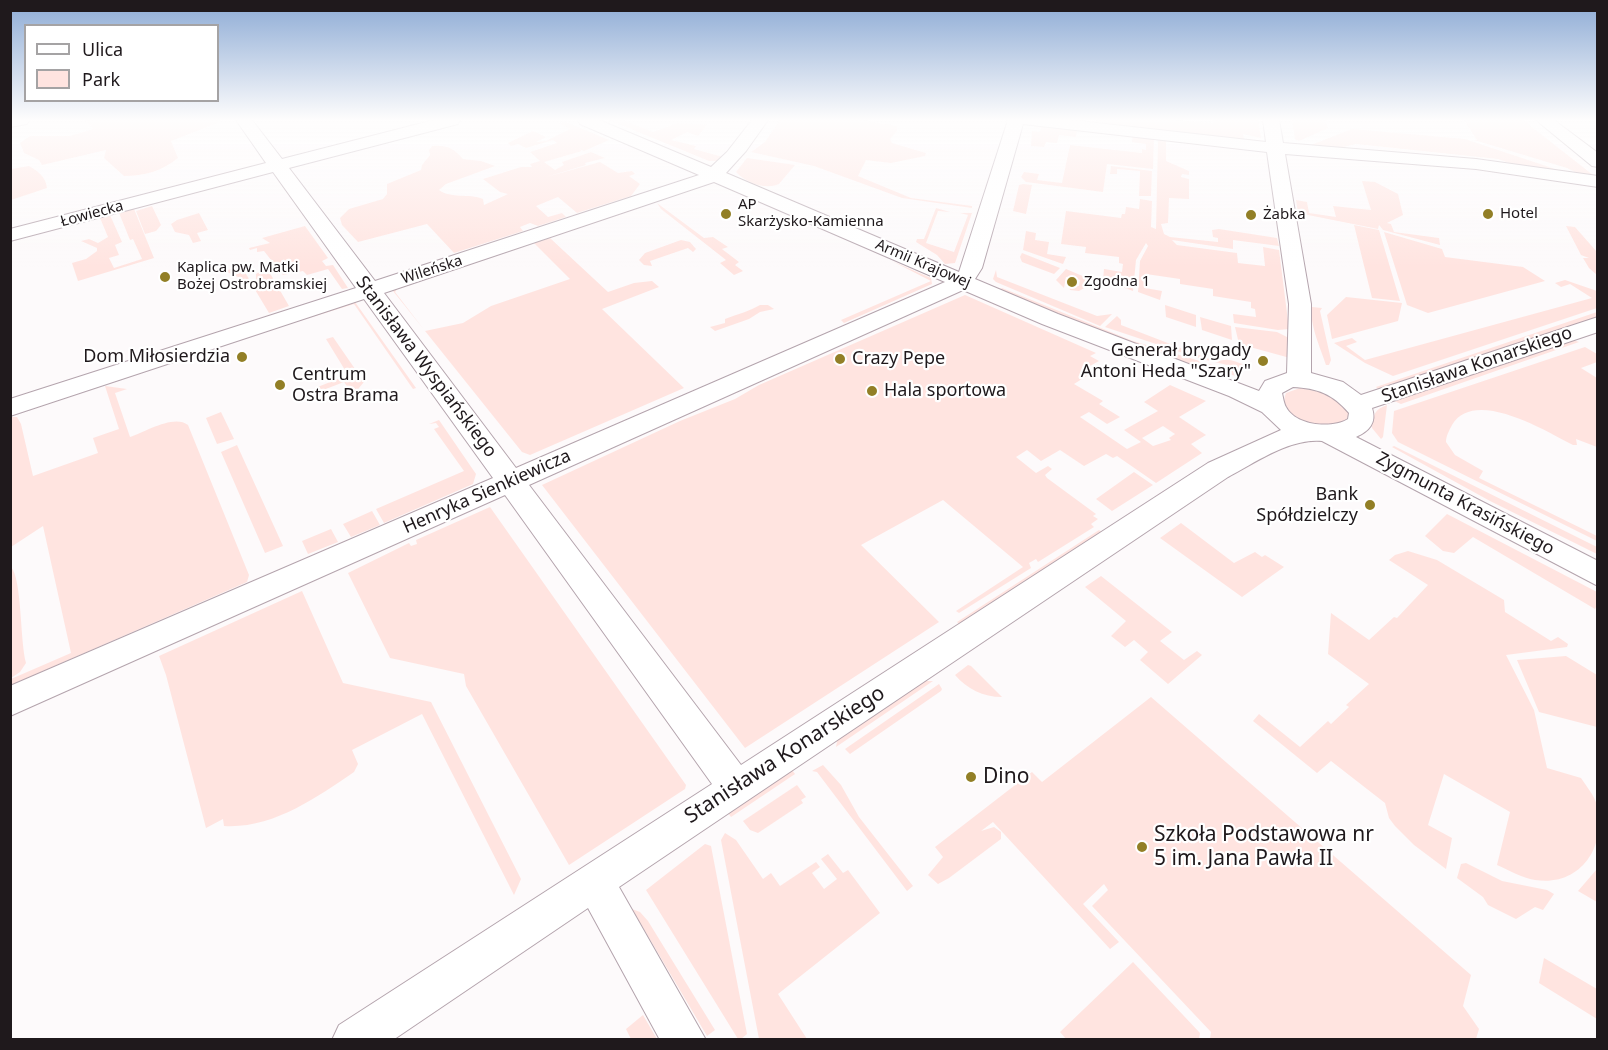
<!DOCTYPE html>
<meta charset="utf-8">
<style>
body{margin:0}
#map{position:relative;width:1608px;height:1050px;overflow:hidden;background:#fdfafb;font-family:"Noto Sans",sans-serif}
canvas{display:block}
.frame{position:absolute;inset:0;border:12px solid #1f191c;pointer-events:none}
.legend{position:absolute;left:24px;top:24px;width:195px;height:78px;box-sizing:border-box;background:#fff;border:2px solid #a5a3a4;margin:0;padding:8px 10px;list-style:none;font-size:18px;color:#1f191c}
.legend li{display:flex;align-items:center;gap:12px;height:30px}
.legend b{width:30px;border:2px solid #a5a3a4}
</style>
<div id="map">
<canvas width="1608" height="1050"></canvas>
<div class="frame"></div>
<ul class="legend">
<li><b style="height:8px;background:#fff"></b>Ulica</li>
<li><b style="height:16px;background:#ffe4e0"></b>Park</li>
</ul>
</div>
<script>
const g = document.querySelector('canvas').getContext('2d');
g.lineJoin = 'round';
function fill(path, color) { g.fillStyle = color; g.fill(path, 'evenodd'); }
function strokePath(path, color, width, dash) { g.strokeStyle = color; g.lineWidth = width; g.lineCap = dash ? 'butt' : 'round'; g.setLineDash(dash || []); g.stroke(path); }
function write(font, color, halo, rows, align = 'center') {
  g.font = font + ' "Noto Sans",sans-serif'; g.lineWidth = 4.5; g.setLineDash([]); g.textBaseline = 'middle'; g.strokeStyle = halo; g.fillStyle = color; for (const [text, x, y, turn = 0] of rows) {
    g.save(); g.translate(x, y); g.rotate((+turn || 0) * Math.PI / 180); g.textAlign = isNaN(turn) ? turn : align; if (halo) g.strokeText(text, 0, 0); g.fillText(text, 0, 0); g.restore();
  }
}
const green = new Path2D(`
 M85 120H220V122L171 141 178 158C162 171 144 176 124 176L104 158 106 150 42 165 39 160 24 153 20 143 30 136H70L93 129Z
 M609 120H623L653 132 678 123 707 125 698 136 687 132 671 140 696 146 694 149 723 157 718 161H709Z
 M780 120H863L897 126V131L890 139 892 143 926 153 925 156 891 163 866 160 858 176 911 198 972 206V208L902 198 814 166 751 152 765 142Z
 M1097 120H1172L1213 123V120H1258L1261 138 1243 134 1244 139 1255 142 1096 122Z
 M1292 120H1325L1328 128 1299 141 1295 139Z
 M1464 120H1523L1593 175H1581L1567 168 1474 140H1477Z
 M566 122 609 140 584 151 579 149 582 151 544 162 555 170 564 165 562 162 591 152 605 158 585 163 586 165 546 177 600 162 618 173 632 171 635 174 629 176 640 184 631 196 577 213 558 197 536 206 548 217 562 213 566 217 538 226 530 223 520 227 523 231 454 253 427 224 358 242 342 225 340 218 349 209 383 199 387 194V184L421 170 422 165 430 155 429 150 432 146C448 145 453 148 463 159L481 161 495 166 446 184 439 190C451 199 469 193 483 199L484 205 508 194 500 192 483 179 521 167H532L530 164 540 161 530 152 557 143 553 140 526 148 518 144 511 146 508 143 533 131 546 137 536 142 546 141 570 129 559 123Z
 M1034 125 1077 129 1076 137 1059 135 1057 143 1046 142 1044 147 1031 146 1032 131 1040 132 1041 128 1034 127Z
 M1352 129 1465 139 1570 174 1523 168 1498 159 1356 144 1339 148 1311 145Z
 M1133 135 1154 138 1153 169 1107 164 1103 192 1026 182 1021 177 1024 172 1039 174 1037 180 1062 183 1070 145 1142 153V149L1146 150V144L1132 142Z
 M1158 138 1166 139V161L1189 171V175L1182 174 1181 177 1189 179V199L1169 198 1168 223 1161 224 1164 234 1170 237 1218 242V238L1213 237 1212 230 1219 229 1277 238 1279 246 1233 240V249L1172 240 1177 245 1237 253 1238 263 1265 266 1263 247 1279 250 1289 329 1278 330 1234 323 1233 314 1256 317 1255 309 1251 308V302L1213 296V289L1180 284V279L1146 274 1145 288 1162 291 1160 300 1138 292 1140 261 1148 246 1146 243 1136 260 1133 291 1103 280 1104 269 1122 272 1123 264 1119 263V257L1085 253 1086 247 1061 244 1066 211 1121 218 1122 214H1125L1126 207 1139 209 1140 199 1152 201 1151 227 1156 229Z
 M747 158 795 165 779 184C765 190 746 183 736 172Z
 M29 166C38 171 46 177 47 188L11 200V169Z
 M1111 166 1152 171 1151 196H1139L1140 171 1117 169V174H1110Z
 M1362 181 1375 182 1398 194 1403 215 1387 223 1391 224 1394 232 1439 238 1440 245 1383 230 1379 225 1378 229 1298 213 1296 200 1307 202 1309 213 1336 217 1333 206 1371 210Z
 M1023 184 1032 185 1026 214 1013 211 1019 185Z
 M657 203 704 238 713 237 728 247 722 249 739 262 735 265 743 271 734 275 720 263 726 260 661 209Z
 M152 206 161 225 156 231 145 234 136 211Z
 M936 208 950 212 938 211 926 243 954 252 968 215 960 213H972L955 263 945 264 937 255 916 242 917 239H924Z
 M134 209 154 258 78 281 72 263 86 259 97 251V248L81 241 89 239 98 243 108 237 100 218 110 215 122 242 115 245 119 255 109 258 114 268 142 259 133 239 130 240 119 213Z
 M199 213 208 230 197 233 201 241 193 243 189 235 175 232 171 224 177 220Z
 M1354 225 1379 230 1400 301 1372 298Z
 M305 226 328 258 322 261 326 266 333 265 348 288 342 289 328 269 307 275 303 271 283 275 264 251 257 252V248L250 250 249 248 270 243 262 238Z
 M1566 226 1575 227 1597 252V275L1589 268 1583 258H1589L1581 255Z
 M1026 231 1036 233 1035 240 1049 242 1047 254 1066 257 1063 264 1023 250Z
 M1384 232 1442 249 1445 257 1523 267 1545 281 1428 313 1407 305Z
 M550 238 608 292 634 283 652 281 659 287 602 309 684 388 530 455 522 452 393 291 397 288 441 271 444 273 398 288 395 292 425 331 463 323 491 306 570 279 534 243Z
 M681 240 690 242 696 249 693 252 688 248 650 261 652 266 644 265 639 260 645 253Z
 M1022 253 1060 268 1054 274 1022 262 1020 257Z
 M892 261 931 278 932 284 844 323 841 320 931 281Z
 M241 266 251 282 256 280V274L267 268 289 306 269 313 251 283 225 271Z
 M1066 269 1099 283 1098 290 1086 287 1079 291 1070 290 1069 285 1079 286 1080 280 1066 277 1064 288 1056 280Z
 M996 270 997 277 1097 316 1112 314 1100 326 996 282 993 279Z
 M1565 280 1597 291V308L1393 376 1365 363 1334 343 1352 338 1357 342 1346 346 1365 360 1592 298 1570 284 1561 287 1555 283Z
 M1002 288 1133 341 1233 371 1236 376 1182 362 997 291Z
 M965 295 1096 353 1090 356 1099 361 1088 367 1093 372 1074 384 1103 401 1099 404 1120 417 1107 424 1089 412 1080 417 1127 449 1141 442 1124 430 1158 411 1144 402 1170 385 1206 401 1179 417 1206 435 1191 444 1202 453 1156 483 1117 456 1113 458 1106 454 1084 466 1060 450 1041 461 1027 450 1016 457 1036 473 1048 466 1052 469 1045 475 1047 478 1096 514 1093 516 1098 519 1091 524 1094 527 1038 562 1036 559 1029 563 1031 568 959 613 956 611 1023 567 943 500 861 545 939 622 745 748 542 485 680 421 735 399 759 385ZM1163 426 1175 434 1169 438 1171 440 1153 446 1142 438Z
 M1346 297 1402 303 1398 321 1332 339 1327 315Z
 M355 302 416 388 413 389 354 304 290 324Z
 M760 305H768L774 309 760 312 749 319 715 331 710 327 725 323V319C738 314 750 311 760 305Z
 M1165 305 1196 315V327L1166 317Z
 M1312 307 1322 308 1320 311 1331 360 1329 365H1326C1321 349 1309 324 1312 307Z
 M1597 312V317L1379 390 1376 387Z
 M1117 316 1121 320V325L1217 362C1227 357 1235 361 1245 365L1244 369 1198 358 1105 327Z
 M1200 317 1231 326 1232 340 1202 330Z
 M1235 327 1277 332 1289 338 1290 358 1239 344Z
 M333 337 364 382 353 395 344 382 318 392 315 388 348 375 326 339Z
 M1573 340 1579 342 1401 404 1394 401Z
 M1585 347 1597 354V362L1581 368 1597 378V447L1576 439 1577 445H1573C1546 431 1474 387 1452 425 1449 431 1446 436 1446 442L1455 455 1483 471 1479 478 1597 536V541L1398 442 1392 433 1394 411Z
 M105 386 127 389 115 393 130 437C145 432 174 414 188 425L249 575 247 582 11 685V679L71 653 43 526 11 547V417H17L21 424 33 476 98 453 93 438 119 429Z
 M1300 388 1331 394 1349 412C1348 440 1273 422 1286 393Z
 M1387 405 1383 437 1381 439 1372 428C1372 416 1375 409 1387 405Z
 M221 412 234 439 217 444 206 418Z
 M439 420 476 474 473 484 384 523 376 509 464 471 434 429 439 427 436 423 429 424Z
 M237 445 283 546 265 553 221 452Z
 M1394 446 1597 547V554L1490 501 1392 447Z
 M1134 472 1153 485 1112 511 1096 499Z
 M490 507 686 785 685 789 569 865 466 686 464 674 390 658 348 573 409 543 411 546 417 544 416 540Z
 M372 511 380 525 351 537 343 524Z
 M1447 514 1597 592V605L1595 609 1473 537 1454 553 1443 551 1425 536Z
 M1181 523 1234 563 1255 552 1262 557 1265 555 1284 567 1242 597 1160 538Z
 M331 529 338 542 308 554 302 541Z
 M1099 530 1105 534 960 625 957 622Z
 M1408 551 1437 560 1504 600 1505 612 1551 641 1558 637 1568 644 1567 647 1506 655 1534 710 1547 768 1581 778C1586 786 1595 796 1597 806 1607 847 1580 887 1535 880 1522 878 1509 870 1497 865L1510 812 1444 774 1428 825 1452 838 1446 869 1414 845 1395 826 1389 818 1385 803 1331 761 1317 773 1253 721 1259 714 1300 747 1328 721 1331 724 1349 707 1346 705 1369 684 1328 654 1331 613 1369 640 1394 617 1397 618 1428 585 1389 560 1395 555Z
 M11 567C22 578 20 642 26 663L20 672 11 678Z
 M1101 576 1172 632 1160 641 1184 660 1197 651 1202 655 1168 684 1140 660 1148 652 1134 640 1125 647 1111 636 1126 621 1085 587Z
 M302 591 343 683 431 702 521 879 514 895 422 714 352 750 358 764 354 772C316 798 272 829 224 826L223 819 206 828 166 675 159 656Z
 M1566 656 1597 675V727L1539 712 1517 660Z
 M968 665 971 666 1002 697C983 697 967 689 955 675Z
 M920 681H933L836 747 838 736Z
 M939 684 942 689 941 691 850 754 845 749Z
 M1151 697 1471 975 1463 1006 1479 1029 1476 1039H1210L1211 1032 1092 906 1108 890 1104 884 1083 904 1119 942 1110 949 993 822 981 831 994 827 1001 832V839L949 878 938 884 928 875 943 857 935 847 1032 772 1042 782Z
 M823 765 841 785 859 817 913 886 907 891 817 772 812 771Z
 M789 766 795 774 731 817 725 809Z
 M797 785 806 797 801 800 803 803 758 833 750 830 743 821Z
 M725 833 736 840 763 879 771 873 780 886 816 862 820 867 812 873 824 889 837 879 821 859 828 854 843 873 848 870 880 913 778 994 807 1039H759L721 840Z
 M705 844 711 846 747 1034 741 1039H738L646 890Z
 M1466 863 1502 881 1547 890 1554 894 1543 910 1535 907 1516 919 1488 905 1483 897 1457 878 1461 864Z
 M1597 869V902L1578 891Z
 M632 909 640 912 648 921 715 1030 707 1036Z
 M1544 958 1597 989V1019L1539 983Z
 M1133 962 1200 1033 1199 1039H1066L1060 1032Z
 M643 1015 657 1039H631L626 1029Z`);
const minor = new Path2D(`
 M10 120H29L27 124 10 127Z
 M236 120H252L282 159 434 120H460L458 124 289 168 375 281 699 175 580 124 578 120H599L711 167 727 152 752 120H768L746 151 726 173 959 272 1008 120H1070L1266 142 1263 120H1279L1283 143 1476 159 1598 176V187L1476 169 1285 154 1311 304V373L1343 382 1361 395 1598 317V332L1372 408C1377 423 1369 431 1356 437L1598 561V586L1322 441C1290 438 1256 462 1228 477L619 887 706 1040H660L588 908 393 1040H332L339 1025 712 784 505 495 10 716V686L493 478 364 299 10 416V399L356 288 273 172 10 241V229L266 163ZM1023 124 1267 152 1289 304 1287 373 1265 381 1259 391 1058 314 975 279 982 268ZM714 182 945 282 516 468 384 293ZM963 290 1042 324 1229 396 1262 412 1281 430 1208 463 741 765 529 485ZM1293 387C1317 388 1333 394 1349 413L1348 419C1332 429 1296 426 1286 407 1284 404 1283 397 1282 393Z
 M1536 120H1554L1598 153V167L1592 166Z`);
const markers = [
 [726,214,6,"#927f26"],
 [1488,214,6,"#927f26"],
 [1251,215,6,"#927f26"],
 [165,277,6,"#927f26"],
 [1072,282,6,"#927f26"],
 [242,357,6,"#927f26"],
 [840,359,6,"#927f26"],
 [1263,361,6,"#927f26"],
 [280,385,6,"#927f26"],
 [872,391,6,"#927f26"],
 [1370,505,6,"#927f26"],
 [971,777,6,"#927f26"],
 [1142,847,6,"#927f26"]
];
const farPoinames = [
 ["AP",738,205],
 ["Skarżysko-Kamienna",738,222],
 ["Hotel",1500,214],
 ["Żabka",1263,215],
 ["Kaplica pw. Matki",177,268],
 ["Bożej Ostrobramskiej",177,285],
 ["Zgodna 1",1084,282]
];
const farStreetnames = [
 ["Łowiecka",92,214,-15],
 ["Armii Krajowej",923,264,23],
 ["Wileńska",432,270,-18]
];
const poiNames = [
 ["Generał brygady",1251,351],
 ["Antoni Heda \"Szary\"",1251,372],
 ["Dom Miłosierdzia",230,357],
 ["Crazy Pepe",852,359,"left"],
 ["Centrum",292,375,"left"],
 ["Ostra Brama",292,396,"left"],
 ["Hala sportowa",884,391,"left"],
 ["Bank",1358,495],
 ["Spółdzielczy",1358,516]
];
const streetNames = [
 ["Stanisława Konarskiego",1477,365,-19],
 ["Stanisława Wyspiańskiego",426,367,53],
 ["Henryka Sienkiewicza",487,492,-24],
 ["Zygmunta Krasińskiego",1465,504,28]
];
const nearStreetnames = [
 ["Stanisława Konarskiego",785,755,-33]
];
const nearPoinames = [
 ["Dino",983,777],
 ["Szkoła Podstawowa nr",1154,835],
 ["5 im. Jana Pawła II",1154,859]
];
fill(green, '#ffe4e0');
strokePath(minor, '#b4a4ad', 2);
fill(minor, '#fff');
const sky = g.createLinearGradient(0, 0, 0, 267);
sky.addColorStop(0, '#8dabd5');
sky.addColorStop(0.45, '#fefdfd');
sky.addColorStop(1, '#fefdfd00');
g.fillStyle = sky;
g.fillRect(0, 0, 1608, 267);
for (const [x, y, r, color] of markers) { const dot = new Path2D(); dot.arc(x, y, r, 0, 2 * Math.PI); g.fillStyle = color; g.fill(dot); strokePath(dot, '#fff', 2); }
write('15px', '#1f191c', '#fff', farPoinames, 'left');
write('15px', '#1f191c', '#fff', farStreetnames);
write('18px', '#1f191c', '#fff', poiNames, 'right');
write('18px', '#1f191c', '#fff', streetNames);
write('21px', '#1f191c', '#fff', nearStreetnames);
write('21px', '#1f191c', '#fff', nearPoinames, 'left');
</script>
